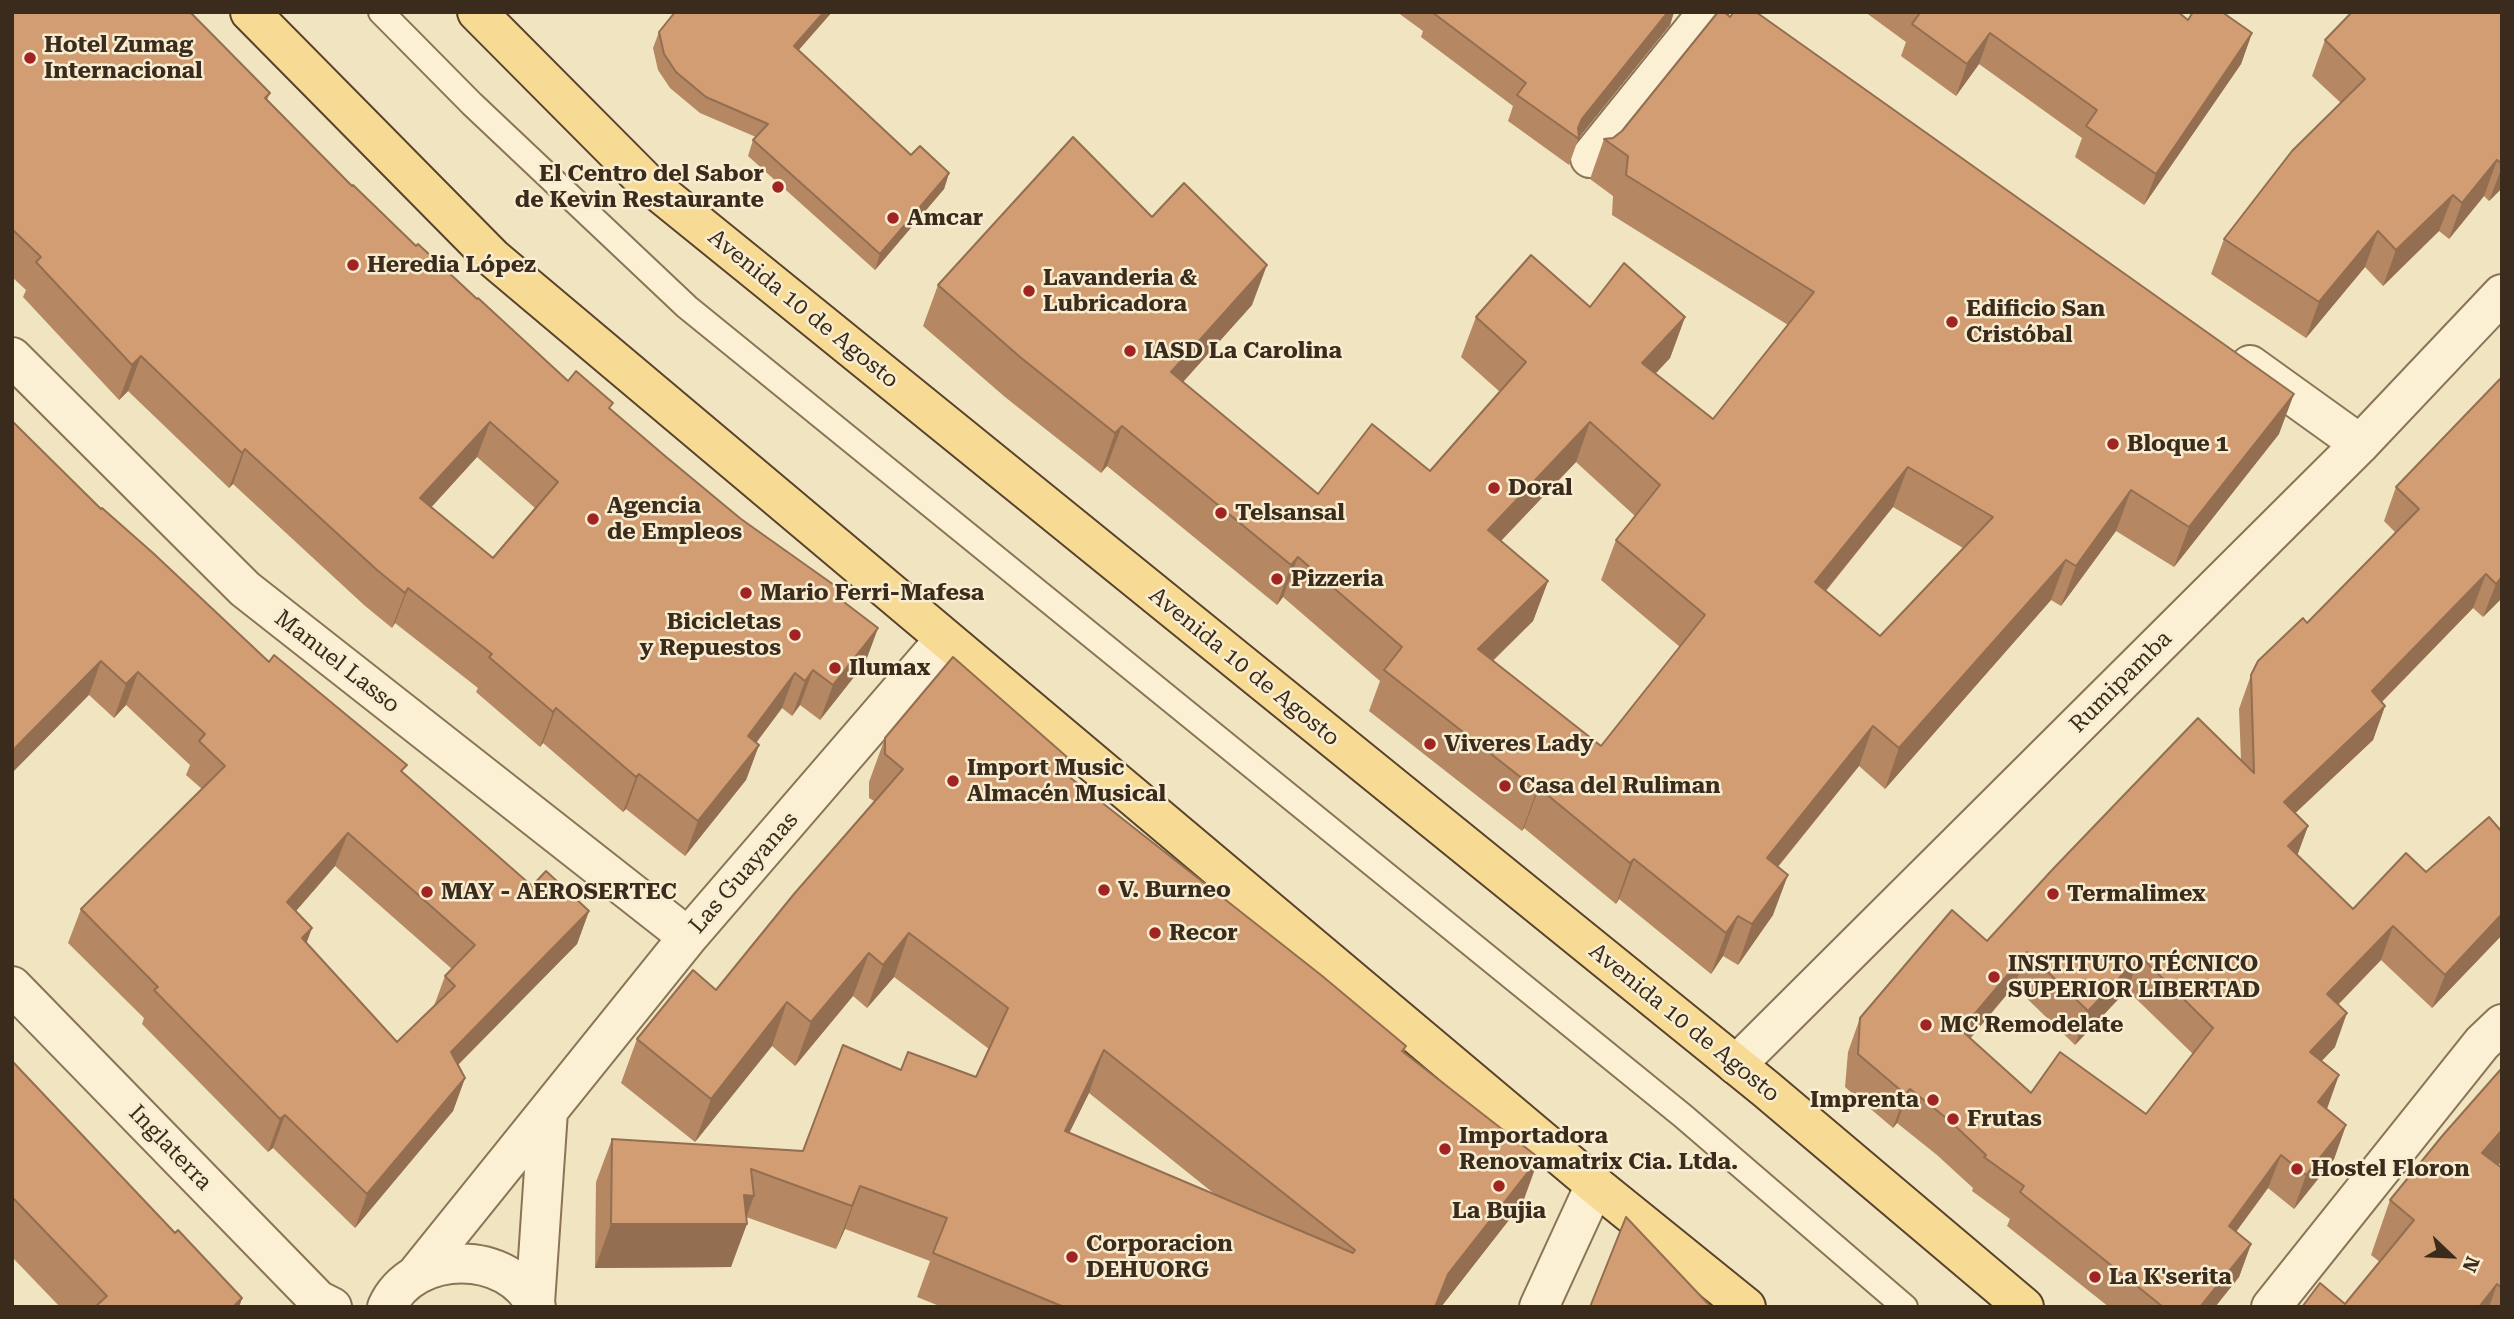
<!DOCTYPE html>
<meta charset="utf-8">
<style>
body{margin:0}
#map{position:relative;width:2514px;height:1319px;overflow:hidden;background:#f1e4c0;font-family:"Roboto Serif",serif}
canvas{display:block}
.frame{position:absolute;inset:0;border:14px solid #3a2b1c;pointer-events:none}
.north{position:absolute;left:2416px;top:1221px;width:70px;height:70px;-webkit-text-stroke:5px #f8edd0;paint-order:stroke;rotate:113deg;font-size:19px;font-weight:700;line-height:28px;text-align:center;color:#3a2b1c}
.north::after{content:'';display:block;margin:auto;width:24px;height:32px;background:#3a2b1c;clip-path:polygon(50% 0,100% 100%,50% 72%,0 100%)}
</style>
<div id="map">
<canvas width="2514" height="1319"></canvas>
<div class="frame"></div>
<div class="north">N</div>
</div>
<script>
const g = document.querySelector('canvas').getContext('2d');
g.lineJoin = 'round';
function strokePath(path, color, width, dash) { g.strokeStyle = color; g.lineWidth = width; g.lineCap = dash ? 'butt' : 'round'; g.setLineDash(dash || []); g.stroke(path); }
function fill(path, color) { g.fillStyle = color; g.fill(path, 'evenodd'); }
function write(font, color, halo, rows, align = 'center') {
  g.font = font + ' "Roboto Serif",serif'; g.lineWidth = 5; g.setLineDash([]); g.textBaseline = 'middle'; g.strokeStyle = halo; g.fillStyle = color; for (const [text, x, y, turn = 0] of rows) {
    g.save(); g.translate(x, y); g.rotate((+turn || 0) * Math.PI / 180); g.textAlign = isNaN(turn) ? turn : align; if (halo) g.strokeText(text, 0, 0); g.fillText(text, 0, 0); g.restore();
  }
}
const service = new Path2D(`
 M381 12 472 104 687 307 1683 1116 1905 1307`);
const minor = new Path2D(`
 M1590 158 1708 12
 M12 357 245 589 688 937
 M2250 365 2360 444
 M12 986 318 1300 332 1307
 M415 1276 688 937 945 639
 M535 1303 548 1111
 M387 1307C413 1249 510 1249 536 1307
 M1539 1307 1595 1185
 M2271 1307 2482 1043 2502 1024`);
const tertiary = new Path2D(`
 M1736 1065 2360 444 2502 294`);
const primary = new Path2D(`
 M250 12 493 258 1595 1185 1746 1307
 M477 12 644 180 1766 1089 2024 1307`);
const wall = new Path2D(`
 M12 12 270 93 267 100 352 186 416 246 568 381 611 410 741 519 841 590 838 597 878 628 865 663 820 720 800 705 792 716 782 708 756 743 759 745 746 780 685 856 626 809 623 812 543 743 540 747 476 692 478 688 395 623 392 628 364 605 233 484 229 488 128 391 119 400 23 297 26 290 12 277ZM477 457 535 508 493 558 431 507Z
 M669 12H832L798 51 911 155 949 173 944 189 875 270 748 156 753 140 756 137 700 113 670 88 658 70 653 48 659 32 673 15Z
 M1397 12H1674L1670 25 1579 137 1569 165 1508 121 1513 106 1421 37 1423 31Z
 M1865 12H2178L2188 20 2252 33 2241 64 2144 205 2075 157 2082 138 1979 64 1956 96 1901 56 1906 42Z
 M2502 12V188L2489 201 2484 196 2449 239 2439 231 2383 286 2365 267 2306 338 2211 274 2224 239 2341 103 2312 76 2325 40Z
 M1604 139 2279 434 2174 567 2116 531 2061 606 2051 600 1885 789 1859 766 1778 867 1773 915 1738 965 1723 956 1711 974 1619 899 1616 904 1524 828 1522 831 1369 711 1380 681 1283 597 1277 605 1107 466 1101 473 1005 397 923 326 938 285 1152 217 1252 305 1183 382 1318 494 1430 471 1500 392 1461 357 1476 317 1590 307 1685 317 1670 358 1655 374 1713 419 1788 325 1612 215 1613 196 1590 179ZM1576 462 1635 516 1616 540 1601 580 1680 647 1601 746 1493 661 1533 621 1548 581 1501 541ZM1893 507 1963 548 1880 636 1826 591Z
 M2500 379 2502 598 2483 617 2473 608 2382 702 2385 706 2373 740 2295 813 2308 826 2297 855 2353 909 2502 832V935L2432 1008 2381 960 2338 1005 2335 1047 2321 1061 2326 1109 2346 1125 2334 1159 2294 1209 2268 1188 2236 1232 2251 1244 2239 1277 2215 1307H2109L2007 1226 2010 1219 1972 1191 1973 1188 1937 1155 1897 1123 1893 1128 1845 1087 1848 1052 1860 1018 1987 941 2241 760 2239 709 2251 675 2307 623 2396 533 2384 521 2396 487ZM2014 986 2075 1045 2127 990 2193 1054 2146 1114 2031 1093 1970 1039Z
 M101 509 269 662 404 773 532 886 589 911 577 944 458 1065 465 1078 453 1111 355 1228 273 1148 268 1152 142 1024 144 1018 68 943 81 909 202 789 186 775 190 765 126 705 114 718 89 695ZM335 866 452 969 445 976 434 1006 397 1042 306 943 296 911Z
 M885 738 1067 757 1062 771 1406 1046 1404 1053 1523 1202 1441 1307H942L917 1297 930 1261 845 1229 836 1249 746 1217 731 1267 595 1268 596 1182 612 1139 803 1151 901 1070 976 1077 989 1049 894 977 867 1008 853 996 795 1066 772 1046 695 1142 621 1083 637 1039 716 990 874 801 869 798V782ZM1089 1093 1217 1196 1069 1133Z
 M12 1061 175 1233 242 1298 239 1307H60L12 1257Z
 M2502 1161 2498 1165 2502 1168V1307H2302L2345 1304 2380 1262 2371 1255 2390 1200Z`);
const shadedWall = new Path2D(`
 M824 12H832L788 62 794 46Z
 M1668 12H1674L1670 25 1578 139 1575 137 1582 119Z
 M1990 33 1979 64 1956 96 1967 64Z
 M2252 33 2241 64 2144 205 2156 174Z
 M2497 160 2484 196 2449 239 2462 203Z
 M2502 167V188L2489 201Z
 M949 173 944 189 875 270 880 254Z
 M2453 195 2439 231 2383 286 2396 250Z
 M2378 231 2365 267 2306 338 2319 302Z
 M1267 265 1252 305 1156 412 1171 372Z
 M1685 317 1670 358 1627 404 1642 363Z
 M141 356 128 391 119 400 132 365Z
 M2294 394 2279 434 2174 567 2189 527Z
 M490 422 477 457 408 533 420 498Z
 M1590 422 1576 462 1473 570 1488 530Z
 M1122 426 1107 466 1101 473 1115 433Z
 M245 449 233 484 229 488 242 453Z
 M1908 467 1893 507 1800 622 1815 582Z
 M2131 490 2116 531 2061 606 2076 566Z
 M1298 557 1283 597 1277 605 1291 565Z
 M2066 560 2051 600 1885 789 1899 748Z
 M2486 574 2473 608 2359 725 2372 691Z
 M2502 577V598L2483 617 2496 584Z
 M1548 581 1533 621 1463 689 1478 649Z
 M408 588 395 623 392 628 405 593Z
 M878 628 865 663 820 720 833 685Z
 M101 661 89 695 12 773V751Z
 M813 670 800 705 792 716 805 681Z
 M138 672 126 705 114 718 126 684Z
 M795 673 782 708 735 771 748 736Z
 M2385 706 2373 740 2271 836 2284 802Z
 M556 708 543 743 540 747 553 712Z
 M1873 726 1859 766 1752 898 1767 858Z
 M759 745 746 780 685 856 698 821Z
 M1067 757 1051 800 1058 768Z
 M639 774 626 809 623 812 636 777Z
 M1539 788 1524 828 1522 831 1537 790Z
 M2308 826 2296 859 2288 846Z
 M348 833 335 866 275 935 287 902Z
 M1634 859 1619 899 1616 904 1630 863Z
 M1788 875 1773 915 1738 965 1752 924Z
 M589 911 577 944 438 1085 451 1052Z
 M2502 914V935L2432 1008 2445 975Z
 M1738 916 1723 956 1711 974 1726 933Z
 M2393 926 2381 960 2315 1028 2327 994Z
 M312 928 300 961 302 938Z
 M909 933 894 977 867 1008 883 965Z
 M2027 952 2014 986 1948 1064 1961 1030Z
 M869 953 853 996 795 1066 811 1022Z
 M2140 956 2127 990 2075 1045 2088 1011Z
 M787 1002 772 1046 695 1142 711 1099Z
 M2347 1013 2335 1047 2298 1086 2310 1052Z
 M1104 1050 1089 1093 1049 1174 1065 1131Z
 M2339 1075 2327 1109 2318 1102Z
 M465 1078 453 1111 355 1228 367 1194Z
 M1910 1089 1897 1123 1893 1128 1905 1094Z
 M285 1115 273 1148 268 1152 280 1119Z
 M2346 1125 2334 1159 2294 1209 2306 1175Z
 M2502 1130V1161L2462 1207 2482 1153Z
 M2281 1155 2268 1188 2216 1259 2229 1226Z
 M1539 1158 1523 1202 1441 1307H1435L1448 1274Z
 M860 1186 845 1229 836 1249 852 1206Z
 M744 1195 754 1196 744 1224H747L731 1267 595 1268 611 1224Z
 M2251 1244 2239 1277 2215 1307H2200Z
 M2497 1284 2489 1307H2479Z
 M242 1298 239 1307H233Z`);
const building = new Path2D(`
 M12 12H190L270 93 265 98 352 186 353 185 416 246 418 244 477 299 478 298 568 381 576 371 613 403 609 408 665 456 741 519 841 590 836 596 878 628 833 685 813 670 805 681 795 673 748 736 759 745 698 821 639 774 636 777 556 708 553 712 489 657 492 654 408 588 405 593 377 570 245 449 242 453 141 356 132 365 36 262 41 257 12 229ZM490 422 558 482 493 558 420 498Z
 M675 12H824L794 46 911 155 920 146 949 173 880 254 753 140 768 124 706 97 676 72 664 54 659 32Z
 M1432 12H1668L1582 119 1578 128 1579 139 1517 95 1526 83Z
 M1718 12H1724L1730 17 1734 12H1756L2294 394 2189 527 2131 490 2076 566 2066 560 1899 748 1873 726 1767 858 1788 875 1752 924 1738 916 1726 933 1634 859 1630 863 1539 788 1537 790 1384 670 1402 647 1298 557 1291 565 1122 426 1115 433 1020 357 938 285 1073 137 1152 217 1184 183 1267 265 1171 372 1318 494 1372 424 1430 471 1526 362 1476 317 1531 255 1590 307 1624 263 1685 317 1642 363 1713 419 1814 292 1626 175 1628 156 1604 139 1613 138 1622 131ZM1590 422 1660 485 1616 540 1705 615 1601 746 1478 649 1548 581 1488 530ZM1908 467 1993 517 1880 636 1815 582Z
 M1919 12H2178L2188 20 2193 12H2222L2252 33 2156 174 2086 126 2097 110 1990 33 1967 64 1912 24 1920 13Z
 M2352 12H2502V164L2497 160 2462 203 2453 195 2396 250 2378 231 2319 302 2224 239 2292 151 2365 79 2325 40Z
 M2500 379 2502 380V577L2496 584 2486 574 2372 691 2385 706 2284 802 2308 826 2288 846 2353 909 2406 853 2426 872 2489 817 2502 832V914L2445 975 2393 926 2327 994 2347 1013 2310 1052 2339 1075 2318 1102 2346 1125 2306 1175 2281 1155 2229 1226 2251 1244 2200 1307H2163L2020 1192 2024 1186 1984 1157 1986 1155 1950 1121 1910 1089 1905 1094 1858 1054 1860 1018 1952 910 1987 941 2052 870 2198 718 2254 773 2251 675 2258 661 2303 618 2307 623 2419 509 2396 487ZM2027 952 2088 1011 2140 956 2213 1028 2146 1114 2060 1052 2031 1093 1961 1030Z
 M12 421 101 509 102 508 153 553 269 662 274 655 407 765 401 771 532 886 546 871 589 911 451 1052 465 1078 367 1194 285 1115 280 1119 154 990 158 987 81 909 225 766 199 741 205 734 138 672 126 684 101 661 12 751ZM348 833 475 945 445 976 455 986 397 1042 302 938 312 928 287 902Z
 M953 657 1067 757 1058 768 1321 975 1406 1046 1402 1051 1539 1158 1448 1274 1435 1307H1064L933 1253 947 1218 860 1186 852 1206 751 1169 754 1196 744 1195 747 1224H611L612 1139 803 1151 843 1045 901 1070 908 1052 976 1077 1008 1008 909 933 883 965 869 953 811 1022 787 1002 711 1099 637 1039 693 970 716 990 794 894 903 769 885 754V738ZM1104 1050 1355 1250 1353 1253 1065 1131Z
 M12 1061 175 1233 178 1230 242 1298 233 1307H95L107 1296 12 1197Z
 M2502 1068V1130L2482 1153 2502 1168V1288L2497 1284 2479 1307H2302L2320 1283 2345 1304 2414 1220 2390 1200 2443 1135Z
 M1626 1217 1711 1307H1590Z`);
const markers = [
 [30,58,7,"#9f2422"],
 [778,187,7,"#9f2422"],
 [893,218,7,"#9f2422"],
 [353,265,7,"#9f2422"],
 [1029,291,7,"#9f2422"],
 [1952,322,7,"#9f2422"],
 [1130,351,7,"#9f2422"],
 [2113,444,7,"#9f2422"],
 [1494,488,7,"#9f2422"],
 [1221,513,7,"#9f2422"],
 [593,519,7,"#9f2422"],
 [1277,579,7,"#9f2422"],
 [746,593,7,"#9f2422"],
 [795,635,7,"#9f2422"],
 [835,668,7,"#9f2422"],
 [1430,744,7,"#9f2422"],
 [953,781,7,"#9f2422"],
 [1505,786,7,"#9f2422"],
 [1104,890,7,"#9f2422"],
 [427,892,7,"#9f2422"],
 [2053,894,7,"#9f2422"],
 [1155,933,7,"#9f2422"],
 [1994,977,7,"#9f2422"],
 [1926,1025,7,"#9f2422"],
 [1933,1100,7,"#9f2422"],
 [1953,1119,7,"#9f2422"],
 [1445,1149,7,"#9f2422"],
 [2297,1169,7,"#9f2422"],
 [1499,1186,7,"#9f2422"],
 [1072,1257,7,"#9f2422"],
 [2095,1277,7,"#9f2422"]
];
const poiNames = [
 ["Hotel Zumag",44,45],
 ["Internacional",44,71],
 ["El Centro del Sabor",764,174,"right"],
 ["de Kevin Restaurante",764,200,"right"],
 ["Amcar",907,218],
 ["Heredia López",367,265],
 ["Lavanderia &",1043,278],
 ["Lubricadora",1043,304],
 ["Edificio San",1966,309],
 ["Cristóbal",1966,335],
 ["IASD La Carolina",1144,351],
 ["Bloque 1",2127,444],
 ["Doral",1508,488],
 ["Agencia",607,506],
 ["de Empleos",607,532],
 ["Telsansal",1235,513],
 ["Pizzeria",1291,579],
 ["Mario Ferri-Mafesa",760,593],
 ["Bicicletas",781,622,"right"],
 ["y Repuestos",781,648,"right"],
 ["Ilumax",849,668],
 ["Viveres Lady",1444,744],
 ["Import Music",967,768],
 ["Almacén Musical",967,794],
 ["Casa del Ruliman",1519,786],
 ["V. Burneo",1118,890],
 ["MAY - AEROSERTEC",441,892],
 ["Termalimex",2067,894],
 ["Recor",1169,933],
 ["INSTITUTO TÉCNICO",2008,964],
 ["SUPERIOR LIBERTAD",2008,990],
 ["MC Remodelate",1940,1025],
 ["Imprenta",1919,1100,"right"],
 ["Frutas",1967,1119],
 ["Importadora",1459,1136],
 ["Renovamatrix Cia. Ltda.",1459,1162],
 ["Hostel Floron",2311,1169],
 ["La Bujia",1499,1211,"center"],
 ["Corporacion",1086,1244],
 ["DEHUORG",1086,1270],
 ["La K'serita",2109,1277]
];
const streetNames = [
 ["Avenida 10 de Agosto",803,309,39],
 ["Manuel Lasso",337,662,38],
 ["Avenida 10 de Agosto",1244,667,39],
 ["Rumipamba",2121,682,-45],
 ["Las Guayanas",744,873,-49],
 ["Avenida 10 de Agosto",1684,1023,39],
 ["Inglaterra",170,1148,46]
];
strokePath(service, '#8b7456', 28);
strokePath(minor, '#8b7456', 42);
strokePath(tertiary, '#8b7456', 42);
strokePath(primary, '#59422b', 42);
strokePath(service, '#fbf0d4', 24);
strokePath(minor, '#fbf0d4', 38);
strokePath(tertiary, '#fbf0d4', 38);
strokePath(primary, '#f7db94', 38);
fill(wall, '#b58763');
fill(shadedWall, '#936e50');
fill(building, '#d29d73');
strokePath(building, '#936e50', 2);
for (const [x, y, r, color] of markers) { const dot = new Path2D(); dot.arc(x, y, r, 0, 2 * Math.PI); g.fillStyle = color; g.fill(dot); strokePath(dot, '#f8edd0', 2.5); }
write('bold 23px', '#3a2b1c', '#f8edd0', poiNames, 'left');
write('23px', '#3a2b1c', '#f8edd0', streetNames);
</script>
